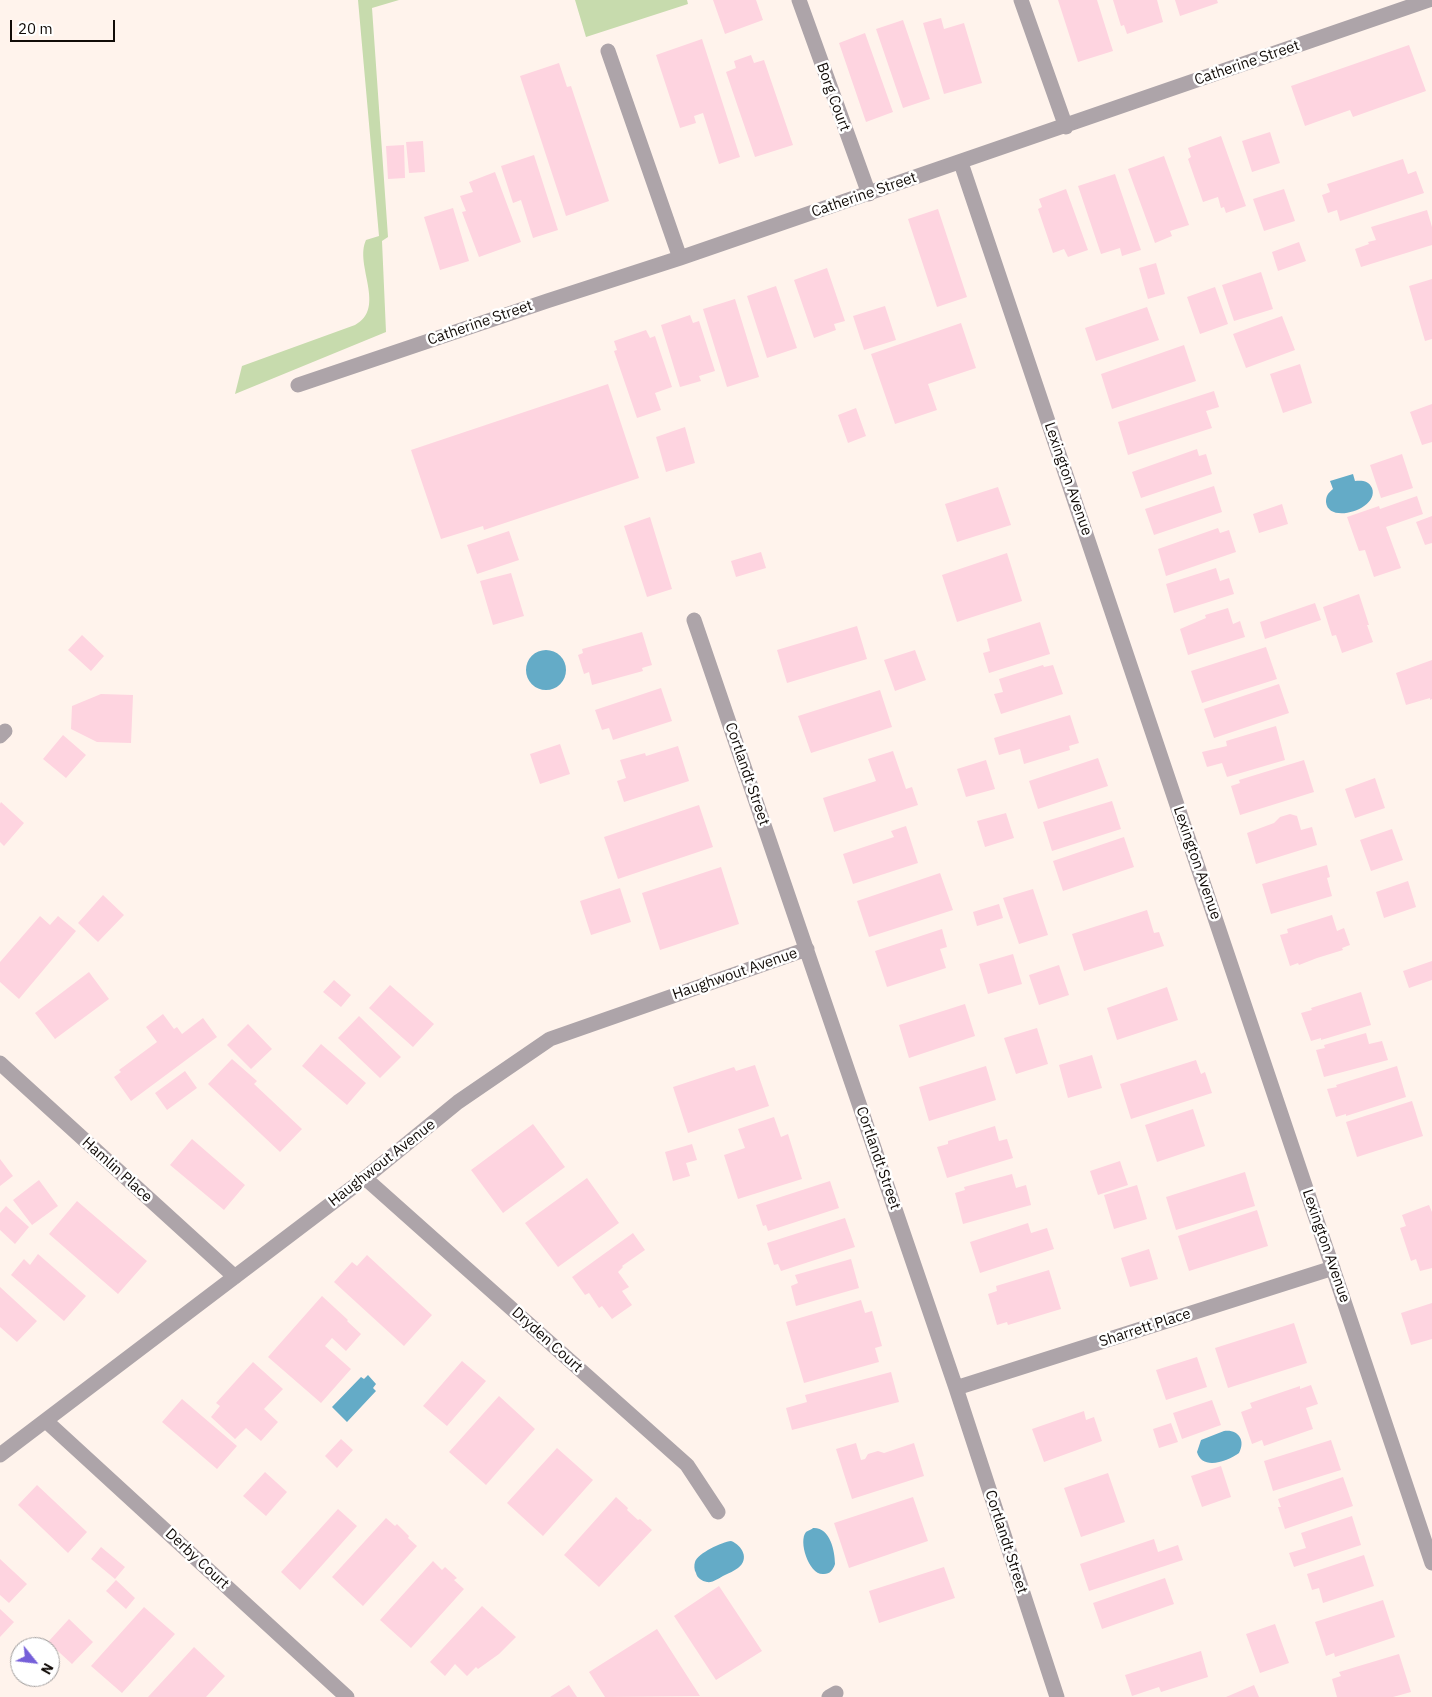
<!DOCTYPE html>
<style>
body{margin:0}
#map{position:relative;width:1432px;height:1697px;overflow:hidden;background:#fff3ec;font-family:"IBM Plex Sans",sans-serif}
canvas{display:block}
.north{position:absolute;left:10px;top:1637px;width:50px;height:50px;box-sizing:border-box;background:#fff;border:1px solid #a09d9c;border-radius:50%;rotate:119deg;font-size:14px;font-weight:700;line-height:20px;text-align:center;color:#110b07}
.north::after{content:'';display:block;margin:auto;width:18px;height:22px;background:#755fd9;clip-path:polygon(50% 0,100% 100%,50% 72%,0 100%)}
.scale{position:absolute;left:10px;top:20px;width:105px;height:22px;box-sizing:border-box;border:2px solid #110b07;border-top:0;padding-left:6px;font-size:15px;line-height:18px;white-space:nowrap;color:#110b07;-webkit-text-stroke:4px #fff;paint-order:stroke}
</style>
<div id="map">
<canvas width="1432" height="1697"></canvas>
<div class="north">N</div>
<div class="scale">20 m</div>
</div>
<script>
const g = document.querySelector('canvas').getContext('2d');
g.lineJoin = 'round';
function fill(path, color) { g.fillStyle = color; g.fill(path, 'evenodd'); }
function strokePath(path, color, width, dash) { g.strokeStyle = color; g.lineWidth = width; g.lineCap = dash ? 'butt' : 'round'; g.setLineDash(dash || []); g.stroke(path); }
function write(font, color, halo, rows, align = 'center') {
  g.font = font + ' "IBM Plex Sans",sans-serif'; g.lineWidth = 5; g.setLineDash([]); g.textBaseline = 'middle'; g.strokeStyle = halo; g.fillStyle = color; for (const [text, x, y, turn = 0] of rows) {
    g.save(); g.translate(x, y); g.rotate((+turn || 0) * Math.PI / 180); g.textAlign = isNaN(turn) ? turn : align; if (halo) g.strokeText(text, 0, 0); g.fillText(text, 0, 0); g.restore();
  }
}
const green = new Path2D(`
 M358 0H399L372 8 388 237 382 241 386 332 235 394 242 366 355 325C387 308 354 265 366 240L379 236Z
 M575 0H687L688 4 586 37Z`);
const water = new Path2D(`
 M1353 474 1355 481C1362 480 1369 481 1372 488 1380 509 1328 525 1326 502 1326 496 1328 493 1333 489L1330 481Z
 M526 670a20 20 0 1 1 40 0a20 20 0 1 1-40 0Z
 M368 1375 376 1384 373 1388 376 1391 347 1422 332 1407 361 1377 364 1379Z
 M1224 1431C1238 1429 1246 1440 1239 1453 1228 1461 1202 1471 1197 1452L1201 1440Z
 M813 1528C830 1527 835 1551 835 1564 833 1570 830 1574 824 1574 809 1576 798 1541 806 1532 808 1531 812 1529 813 1528Z
 M731 1541C742 1545 750 1559 738 1568 734 1571 729 1573 725 1575 719 1578 713 1583 707 1582 702 1581 697 1578 696 1573 694 1570 694 1565 695 1562 698 1553 722 1542 731 1541Z`);
const building = new Path2D(`
 M713 0H756L763 20 725 34Z
 M1058 0H1097L1113 51 1078 62Z
 M1113 0H1157L1163 22 1127 34 1124 25 1121 26Z
 M1175 0H1217L1218 3 1180 16Z
 M941 18 944 29 964 23 982 83 944 94 923 23Z
 M903 20 930 99 903 108 876 29Z
 M865 33 893 112 866 122 839 43Z
 M702 39 740 157 719 164 703 113 694 116 696 123 680 128 656 55Z
 M1409 45 1426 91 1353 117 1350 110 1305 126 1291 86Z
 M751 55 754 63 764 60 793 145 755 157 726 72 736 68 734 61Z
 M559 63 567 87 571 86 609 201 566 216 520 76Z
 M1270 132 1280 163 1252 172 1242 141Z
 M1221 136 1246 206 1226 213 1224 207 1221 208 1218 197 1203 202 1188 159 1191 157 1188 148Z
 M423 141 425 172 409 173 406 142Z
 M404 145 405 178 388 179 386 146Z
 M534 155 558 230 533 238 521 200 513 203 501 166Z
 M1164 156 1189 225 1170 231 1172 236 1155 243 1128 169Z
 M1403 159 1408 174 1416 171 1424 193 1340 221 1337 210 1328 213 1322 195 1330 192 1327 184Z
 M495 172 521 242 479 257 462 212 466 211 460 196 473 192 469 182Z
 M1115 174 1141 250 1122 256 1120 248 1101 254 1078 186Z
 M1066 189 1088 250 1068 257 1064 249 1053 253 1038 209 1042 207 1039 199Z
 M1284 189 1295 221 1264 231 1253 199Z
 M453 208 469 261 440 270 424 217Z
 M938 209 967 297 937 307 908 219Z
 M1427 210 1432 227V245L1361 267 1355 249 1369 244 1368 242 1376 240 1371 227Z
 M1299 242 1306 261 1278 271 1272 252Z
 M1156 263 1165 294 1148 299 1139 268Z
 M827 268 845 321 834 324 836 330 814 338 794 280Z
 M1261 272 1273 309 1234 321 1222 285Z
 M1432 279V339L1425 341 1409 286Z
 M776 286 797 348 767 358 747 296Z
 M1215 287 1228 324 1200 334 1187 297Z
 M735 299 759 377 727 387 703 309Z
 M885 306 896 340 864 350 853 316Z
 M1147 307 1159 340 1096 361 1085 328Z
 M690 315 693 323 699 321 715 371 699 376 701 381 680 387 661 325Z
 M1282 316 1295 350 1246 368 1233 334Z
 M961 323 976 368 928 384 937 410 895 424 871 354Z
 M646 330 650 338 655 336 672 387 655 393 661 410 637 418 614 351 617 350 614 341Z
 M1184 345 1196 381 1112 409 1101 374Z
 M1300 364 1312 403 1283 413 1270 374Z
 M608 384 639 478 484 530 483 526 441 539 411 450Z
 M1214 391 1219 407 1206 411 1212 428 1128 455 1118 422Z
 M1432 404V442L1422 445 1410 412Z
 M856 408 866 436 848 443 838 415Z
 M685 427 695 463 666 472 656 437Z
 M1197 449 1199 456 1206 454 1212 474 1141 498 1132 472Z
 M1402 454 1413 488 1381 498 1370 465Z
 M1214 486 1222 512 1154 535 1145 509Z
 M998 487 1011 525 957 542 945 504Z
 M1417 496 1423 514 1386 527 1401 568 1374 577 1365 550 1359 551 1347 517 1379 506 1380 509Z
 M1282 504 1288 524 1259 533 1253 514Z
 M1432 516V543L1425 545 1416 522Z
 M650 517 672 589 647 597 624 526Z
 M1218 528 1220 533 1229 530 1236 552 1166 576 1158 549Z
 M509 531 519 560 477 574 467 545Z
 M761 552 766 568 736 577 731 561Z
 M1007 553 1022 601 957 622 942 575Z
 M1216 568 1220 581 1229 578 1234 594 1174 613 1166 584Z
 M511 573 524 616 493 625 480 581Z
 M1359 594 1369 625H1367L1373 642 1342 653 1336 635 1332 636 1323 607Z
 M1315 603 1321 620 1265 639 1260 622Z
 M1228 608 1233 624 1240 621 1245 637 1188 655 1180 629 1206 618 1205 615Z
 M1040 622 1050 654 989 673 983 653 990 651 987 639Z
 M857 626 867 659 787 683 777 650Z
 M642 632 652 665 642 668 643 671 592 685 589 672 584 674 578 655 583 653 582 649Z
 M82 635 104 656 91 671 68 650Z
 M1266 647 1277 679 1202 703 1191 671Z
 M915 650 926 680 895 691 884 660Z
 M1432 660V699L1430 700V698L1406 705 1396 673Z
 M1043 665 1044 667 1053 665 1063 694 1001 714 994 694 1003 692 999 679Z
 M1279 684 1289 713 1214 738 1204 709Z
 M661 688 672 721 613 740 609 728 602 730 595 710Z
 M880 690 892 727 811 753 798 716Z
 M101 694 133 695 131 743 97 742 71 729 72 706Z
 M1070 715 1079 743 1069 746 1070 750 1024 764 1020 749 999 755 994 738Z
 M1276 726 1285 760 1227 777 1222 763 1207 767 1202 752 1227 746 1226 741Z
 M63 735 86 755 66 778 43 759Z
 M560 744 570 774 540 784 530 754Z
 M678 746 689 781 624 802 617 781 626 778 620 760 645 753 646 756Z
 M893 751 906 789 912 787 918 805 834 832 823 798 876 781 868 759Z
 M1098 758 1108 786 1038 809 1029 781Z
 M986 760 995 789 966 797 957 769Z
 M1304 760 1314 792 1240 815 1231 786 1240 783 1239 780Z
 M1375 778 1385 808 1355 818 1345 789Z
 M1112 801 1121 829 1052 851 1043 822Z
 M1 802 24 823 4 846 0 842V804Z
 M699 805 713 847 618 879 604 837Z
 M1006 813 1014 838 985 847 977 821Z
 M1290 814 1297 816 1301 830 1312 827 1317 845 1256 864 1247 833 1274 823 1280 817Z
 M906 826 918 863 853 884 843 854 894 837 891 831Z
 M1392 829 1403 860 1371 871 1360 840Z
 M1124 837 1134 867 1063 891 1053 861Z
 M1327 865 1330 877 1327 878 1332 896 1271 914 1262 884Z
 M721 867 739 924 660 950 642 893Z
 M940 873 953 910 869 937 857 901Z
 M1408 881 1416 907 1384 918 1376 892Z
 M620 888 631 922 591 935 580 901Z
 M1033 889 1048 935 1019 944 1003 898Z
 M103 895 124 915 98 942 78 923Z
 M999 904 1003 918 977 926 973 912Z
 M1147 910 1154 933 1159 932 1164 946 1084 971 1072 934Z
 M1332 915 1337 931 1344 928 1350 945 1342 948 1343 950 1317 958 1299 965 1298 963 1290 966 1280 935 1288 933 1287 929Z
 M40 916 50 925 58 916 76 931 19 999 0 982V962Z
 M942 929 947 947 940 949 946 968 887 987 875 951Z
 M1013 954 1022 984 988 994 979 964Z
 M1432 961V980L1409 988 1403 971Z
 M1059 965 1069 995 1039 1005 1029 975Z
 M89 972 109 999 55 1039 35 1013Z
 M334 980 351 995 341 1007 323 992Z
 M390 985 434 1024 413 1047 369 1008Z
 M1167 987 1178 1020 1117 1040 1107 1008Z
 M1361 992 1371 1025 1321 1040V1038L1311 1041 1301 1013 1312 1010 1311 1008Z
 M965 1004 975 1036 909 1058 899 1025Z
 M163 1014 174 1029 177 1027 182 1034 203 1018 217 1037 131 1101 114 1077 121 1072 119 1070 157 1042 146 1027Z
 M359 1016 401 1057 380 1078 338 1038Z
 M248 1024 272 1049 251 1069 227 1045Z
 M1037 1028 1048 1064 1016 1074 1004 1038Z
 M1366 1033 1369 1044 1382 1041 1388 1060 1324 1077 1316 1050 1325 1048 1324 1045Z
 M321 1044 366 1083 347 1105 302 1066Z
 M1092 1055 1102 1088 1068 1098 1059 1065Z
 M232 1059 257 1081 254 1084 302 1129 280 1152 208 1084Z
 M1196 1060 1201 1074 1205 1072 1212 1093 1131 1119 1120 1084Z
 M755 1065 769 1106 688 1133 673 1087 734 1067 736 1071Z
 M986 1066 996 1100 929 1121 919 1087Z
 M1397 1066 1406 1097 1346 1116V1114L1336 1117 1327 1089 1337 1087 1336 1085Z
 M185 1071 197 1088 167 1110 155 1093Z
 M1412 1101 1423 1136 1357 1157 1346 1122Z
 M1193 1109 1205 1146 1157 1162 1145 1125Z
 M774 1117 781 1137 788 1134 802 1179 738 1199 724 1155 745 1148 738 1129Z
 M533 1124 565 1167 503 1213 471 1170Z
 M995 1126 999 1141 1007 1139 1013 1158 947 1178 937 1147 948 1144V1141Z
 M192 1139 245 1185 224 1210 170 1165Z
 M692 1144 697 1160 686 1163 690 1176 673 1181 665 1152Z
 M0 1159 13 1176 0 1186Z
 M1120 1161 1128 1185 1098 1195 1090 1171Z
 M1245 1172 1255 1206 1176 1230 1166 1197Z
 M1012 1174 1016 1188 1026 1185 1031 1205 963 1224 955 1193 965 1190 964 1187Z
 M587 1178 619 1223 558 1267 525 1223Z
 M39 1180 58 1206 32 1225 13 1200Z
 M830 1181 839 1208 768 1231 766 1225 763 1226 756 1205Z
 M1137 1185 1147 1219 1114 1229 1104 1195Z
 M77 1201 147 1261 118 1294 49 1234Z
 M1429 1205 1432 1212V1268L1420 1271 1416 1259 1411 1261 1400 1228 1406 1226 1402 1215Z
 M6 1206 29 1227 15 1244 0 1230V1213Z
 M1257 1210 1268 1246 1189 1271 1178 1236Z
 M845 1218 855 1247 781 1271 778 1264 774 1265 767 1243Z
 M1028 1223 1031 1233 1047 1228 1054 1249 980 1273 970 1242Z
 M633 1233 645 1250 622 1266 623 1267 618 1272 629 1287 622 1291 632 1305 612 1319 602 1306 599 1308 589 1293 585 1295 572 1277Z
 M1149 1249 1158 1279 1130 1287 1121 1258Z
 M38 1254 86 1296 64 1321 11 1275 24 1259 30 1265Z
 M367 1255 432 1315 404 1346 334 1282 352 1262 357 1266Z
 M851 1259 859 1288 796 1306 791 1286 798 1283 795 1275Z
 M1049 1270 1061 1309 1008 1325 1007 1322 997 1325 988 1294 997 1291 996 1286Z
 M0 1287 37 1321 17 1342 0 1327Z
 M322 1296 348 1320 347 1321 361 1334 346 1351 332 1338 325 1346 351 1369 321 1403 268 1357Z
 M861 1300 865 1313 872 1311 882 1346 875 1348 879 1362 804 1383 786 1322Z
 M1432 1303V1339L1411 1345 1401 1313Z
 M1294 1323 1307 1363 1228 1388 1215 1348Z
 M1197 1357 1207 1387 1166 1400 1156 1370Z
 M462 1361 486 1381 447 1426 423 1406Z
 M253 1362 283 1389 264 1409 278 1422 261 1441 246 1428 235 1439 211 1417 220 1406 216 1403Z
 M891 1372 899 1402 792 1430 786 1408 807 1402 805 1395Z
 M1311 1385 1318 1404 1306 1408 1313 1429 1264 1446 1262 1440 1252 1444 1241 1412 1252 1408 1250 1403 1300 1386V1389Z
 M499 1396 535 1429 486 1485 449 1452Z
 M182 1399 237 1446 217 1469 162 1422Z
 M1212 1400 1221 1425 1182 1439 1173 1413Z
 M1084 1411 1086 1420 1094 1417 1102 1441 1044 1462 1032 1429Z
 M1171 1423 1178 1442 1159 1448 1153 1429Z
 M341 1439 353 1450 337 1468 325 1456Z
 M1331 1440 1341 1470 1273 1491 1264 1461Z
 M856 1443 861 1460 865 1459 868 1454 878 1451 884 1453 914 1443 924 1476 852 1499 836 1449Z
 M557 1448 593 1480 543 1536 507 1503Z
 M1221 1466 1231 1497 1202 1507 1191 1476Z
 M265 1472 287 1492 266 1516 243 1496Z
 M1108 1473 1125 1522 1081 1537 1064 1488Z
 M1343 1477 1353 1506 1285 1529 1278 1507H1281L1278 1499Z
 M37 1485 87 1532 68 1553 18 1505Z
 M616 1497 628 1508 627 1510 638 1520 640 1519 652 1530 599 1587 564 1555Z
 M913 1497 928 1541 849 1568 834 1523Z
 M338 1509 357 1526 300 1590 281 1572Z
 M1352 1516 1361 1545 1294 1567 1289 1553 1306 1548 1301 1533Z
 M386 1518 395 1526 397 1524 409 1536 408 1538 417 1546 363 1606 332 1577Z
 M1154 1539 1158 1552 1178 1545 1183 1560 1089 1591 1080 1564Z
 M101 1547 125 1567 115 1579 91 1559Z
 M1364 1555 1374 1586 1323 1603 1319 1588 1312 1590 1307 1574Z
 M0 1559 27 1584 9 1603 0 1595Z
 M433 1561 442 1570 445 1567 457 1578 454 1580 464 1589 411 1648 380 1620Z
 M944 1567 955 1598 879 1623 869 1591Z
 M1165 1578 1174 1604 1102 1629 1093 1603Z
 M116 1580 135 1598 126 1609 106 1591Z
 M719 1586 762 1651 716 1680 674 1616Z
 M1383 1600 1395 1637 1335 1657 1334 1653 1326 1656 1315 1622Z
 M482 1606 516 1637 499 1654 478 1669 476 1667 467 1676 455 1664 445 1676 430 1662Z
 M144 1607 175 1634 122 1693 91 1666Z
 M0 1609 14 1622 0 1637Z
 M69 1619 93 1642 72 1664 48 1642Z
 M1275 1624 1289 1663 1260 1673 1246 1634Z
 M657 1629 700 1696 605 1697 589 1672Z
 M194 1647 225 1676 206 1697H148Z
 M1201 1651 1208 1677 1161 1692 1159 1687 1132 1696 1125 1675Z
 M1399 1654 1411 1692 1393 1697H1337L1332 1679 1341 1676 1339 1672Z
 M569 1685 577 1697H550Z
 M1254 1685 1259 1697H1226Z`);
const minor = new Path2D(`
 M799 0 869 194
 M1021 0 1066 127
 M608 51 680 258
 M961 163 1432 1563
 M298 385 547 301 680 258 1429 0
 M694 620 956 1388 1057 1697
 M0 736 5 731
 M0 1063 235 1277
 M365 1178 687 1465 718 1512
 M956 1388 1333 1268
 M46 1421 347 1697
 M0 1455 365 1178 458 1102 550 1039 807 949
 M829 1697 836 1693`);
const streetNames = [
 ["Catherine Street",1247,63,-19],
 ["Borg Court",833,97,70],
 ["Catherine Street",864,195,-19],
 ["Catherine Street",480,323,-19],
 ["Lexington Avenue",1068,479,71],
 ["Cortlandt Street",747,774,71],
 ["Lexington Avenue",1197,863,71],
 ["Haughwout Avenue",735,974,-19],
 ["Cortlandt Street",878,1158,71],
 ["Haughwout Avenue",382,1163,-38],
 ["Hamlin Place",117,1170,42],
 ["Lexington Avenue",1326,1246,71],
 ["Sharrett Place",1145,1328,-18],
 ["Dryden Court",547,1340,42],
 ["Cortlandt Street",1006,1542,72],
 ["Derby Court",197,1559,43]
];
fill(green, '#c7dbad');
fill(water, '#64abc7');
fill(building, '#fed4e0');
strokePath(minor, '#ada4a9', 15);
write('15px', '#110b07', '#fff', streetNames);
</script>
